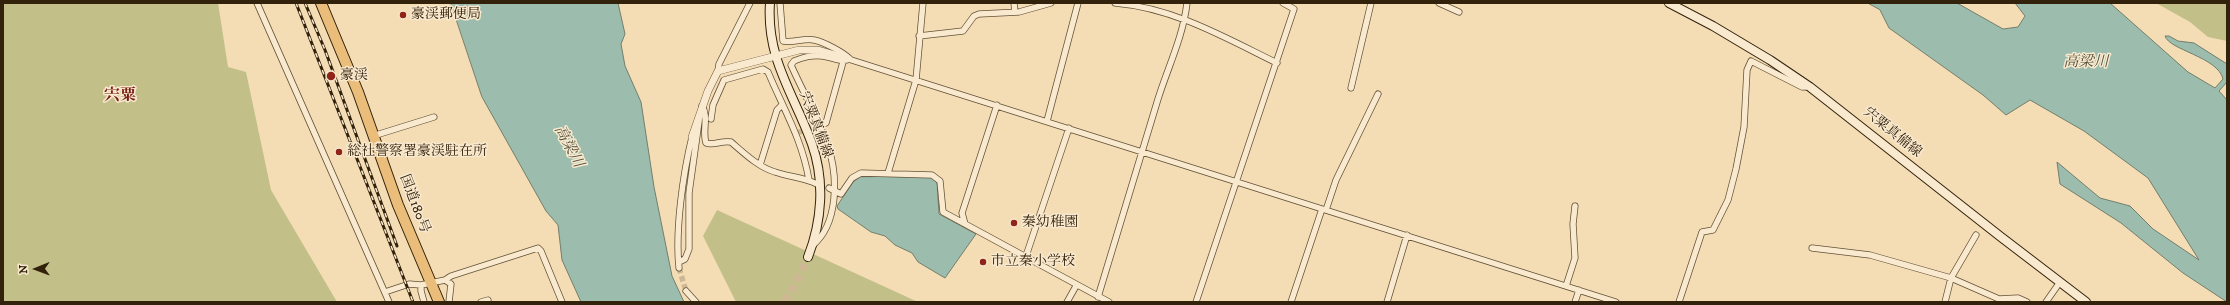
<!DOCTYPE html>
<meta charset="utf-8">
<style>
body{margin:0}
#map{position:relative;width:2230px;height:305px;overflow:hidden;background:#f4ddb5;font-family:"IM FELL DW Pica",serif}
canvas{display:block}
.frame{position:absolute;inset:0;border:4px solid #33220b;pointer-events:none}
.north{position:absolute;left:16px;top:249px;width:40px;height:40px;-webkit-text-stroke:3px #f8e9cf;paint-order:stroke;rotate:269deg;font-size:11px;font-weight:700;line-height:16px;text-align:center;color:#33220b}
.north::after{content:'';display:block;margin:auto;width:14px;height:18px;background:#33220b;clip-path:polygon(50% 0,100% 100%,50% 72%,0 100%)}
</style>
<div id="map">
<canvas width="2230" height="305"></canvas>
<div class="frame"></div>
<div class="north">N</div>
</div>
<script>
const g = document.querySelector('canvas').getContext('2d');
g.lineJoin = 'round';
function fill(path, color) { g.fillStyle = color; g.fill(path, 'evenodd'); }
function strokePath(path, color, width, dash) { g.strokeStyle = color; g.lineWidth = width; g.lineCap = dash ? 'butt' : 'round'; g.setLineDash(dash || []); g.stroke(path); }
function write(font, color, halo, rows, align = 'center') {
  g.font = font + ' "IM FELL DW Pica","Noto Serif JP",serif'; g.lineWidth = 3; g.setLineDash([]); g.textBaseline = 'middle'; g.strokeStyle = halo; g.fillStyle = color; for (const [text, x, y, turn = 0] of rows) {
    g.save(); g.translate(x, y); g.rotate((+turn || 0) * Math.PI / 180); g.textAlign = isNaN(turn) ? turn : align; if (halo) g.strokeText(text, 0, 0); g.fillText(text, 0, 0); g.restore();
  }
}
const green = new Path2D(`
 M3 3H218L228 67 246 72 271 190 337 302H3Z
 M2156 3H2227V41L2208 37 2190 22Z
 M717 210 918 302H736L703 236Z`);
const water = new Path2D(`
 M451 3H618L625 34 621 44 625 66 641 102 654 187 672 276 684 302H581L562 260 558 225 546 211 482 97Z
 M1868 3H1957L2003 29 2018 27 2025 16 2015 3H2110L2188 72 2215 88 2223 79C2218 57 2169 50 2165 36H2169L2178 41 2194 43 2227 64V82L2219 91 2227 100V302L2183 273 2121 223 2060 184 2057 162 2100 198 2130 206 2153 229 2199 260 2148 178 2084 131 2030 100 2006 115 1983 95 1889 28 1880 10Z
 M925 176 933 178 937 182 939 214 976 234 945 278 918 262 912 253 895 245 885 236 871 232 838 209 837 206 853 182 860 177Z`);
const minorTunnel = new Path2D(`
 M797 133 818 125
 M679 268 686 291`);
const secondaryTunnel = new Path2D(`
 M784 302 796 283 808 257`);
const minor = new Path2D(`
 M257 3 389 302
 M780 3 783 41C793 43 804 38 814 40 824 42 843 52 850 59 840 63 832 57 822 56 811 55 804 57 794 61L791 65C803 92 818 118 828 146 838 176 839 224 812 246
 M1014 3 1015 12
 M1115 3C1174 8 1224 37 1277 63
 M1439 3 1459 12
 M919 36 963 31 974 16 979 14 1019 12 1051 3
 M842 57 1616 302
 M718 71 719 64 750 3
 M1351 88 1371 3
 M702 106C709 117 702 131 706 143 714 146 722 140 731 142 744 153 758 167 775 172 789 177 803 177 817 184
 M711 119 713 105 724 80 763 69 768 72C784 110 802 139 809 180
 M1047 121 1078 3
 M818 125 826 123 843 62
 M373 136 434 117
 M760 165 777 110 782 105
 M888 173 916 80 923 3
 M829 188 841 194 852 178 861 173 932 175 940 181 943 212 1109 302
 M1326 210 1336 180 1378 94
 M965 224 962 213 997 105
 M1812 248 1870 255 1951 278 1999 299 2018 298 2027 302
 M1026 256 1069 128
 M681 261 685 259 689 249V193L699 121
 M679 268C675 230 683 174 692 137
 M445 280 451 276 538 248 541 251 562 302
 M1566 286 1575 258 1573 224 1575 206
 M686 291 696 302
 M385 292 409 284 421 285
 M1098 297C1118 231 1138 165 1158 99 1168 67 1183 37 1187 3
 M424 302 421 291V285L445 280 451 284 449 302
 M481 302 488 300
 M1067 302 1076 286
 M1196 302 1294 9 1283 3
 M1291 302 1322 209
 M1387 302 1407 235
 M1575 302 1579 290
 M1679 302 1702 232 1713 230 1728 200 1736 169 1744 127 1747 70 1751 61 1802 87H1808
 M1945 302 1951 278 1976 235
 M2046 302 2060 282`);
const tertiary = new Path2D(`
 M692 137 708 91 718 71 799 50H818L842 57`);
const secondary = new Path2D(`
 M770 3C766 59 794 94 812 144 825 181 822 221 808 257
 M1669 3 1713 26 1770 60 1810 87 2001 237 2086 302`);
const trunk = new Path2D(`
 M321 3 358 92 398 205 439 302`);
const rail = new Path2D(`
 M296 3 413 302
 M305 3 325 50 397 246`);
const markers = [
 [403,15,4,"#8f2418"],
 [331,76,5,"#8f2418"],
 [339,152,4,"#8f2418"],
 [1014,223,4,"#8f2418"],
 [983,262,4,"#8f2418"]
];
const poiNames = [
 ["豪渓郵便局",411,15],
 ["豪渓",340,76],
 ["総社警察署豪渓駐在所",347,152],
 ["秦幼稚園",1022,223],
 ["市立秦小学校",991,262]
];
const streetNames = [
 ["宍粟真備線",815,125,69],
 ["宍粟真備線",1892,133,39],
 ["国道180号",414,204,69]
];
const waterNames = [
 ["高梁川",2086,63],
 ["高梁川",568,147,62]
];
const quarterNames = [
 ["宍粟",120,97]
];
fill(green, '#c2bf89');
fill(water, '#9cbcad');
strokePath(water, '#727e6c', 1);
strokePath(minorTunnel, '#cdb893', 5.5, [5.5, 3]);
strokePath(secondaryTunnel, '#cdb893', 8, [8, 4]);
strokePath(minor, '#635136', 7);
strokePath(tertiary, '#635136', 8);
strokePath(secondary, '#33220b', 10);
strokePath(trunk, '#33220b', 12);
strokePath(minor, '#f8e9cf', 5.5);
strokePath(tertiary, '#f8e9cf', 7);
strokePath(secondary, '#f8e9cf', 8);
strokePath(trunk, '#eabe7a', 10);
strokePath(rail, '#33220b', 3);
strokePath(rail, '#f8e9cf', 1.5, [4.5]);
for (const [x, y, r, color] of markers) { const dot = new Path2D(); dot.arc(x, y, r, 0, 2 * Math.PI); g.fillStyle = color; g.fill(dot); strokePath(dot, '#f8e9cf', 1.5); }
write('14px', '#33220b', '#f8e9cf', poiNames, 'left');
write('14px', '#33220b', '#f8e9cf', streetNames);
write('italic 15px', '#52503c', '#f8e9cf', waterNames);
write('bold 16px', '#7a1f14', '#f8e9cf', quarterNames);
</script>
